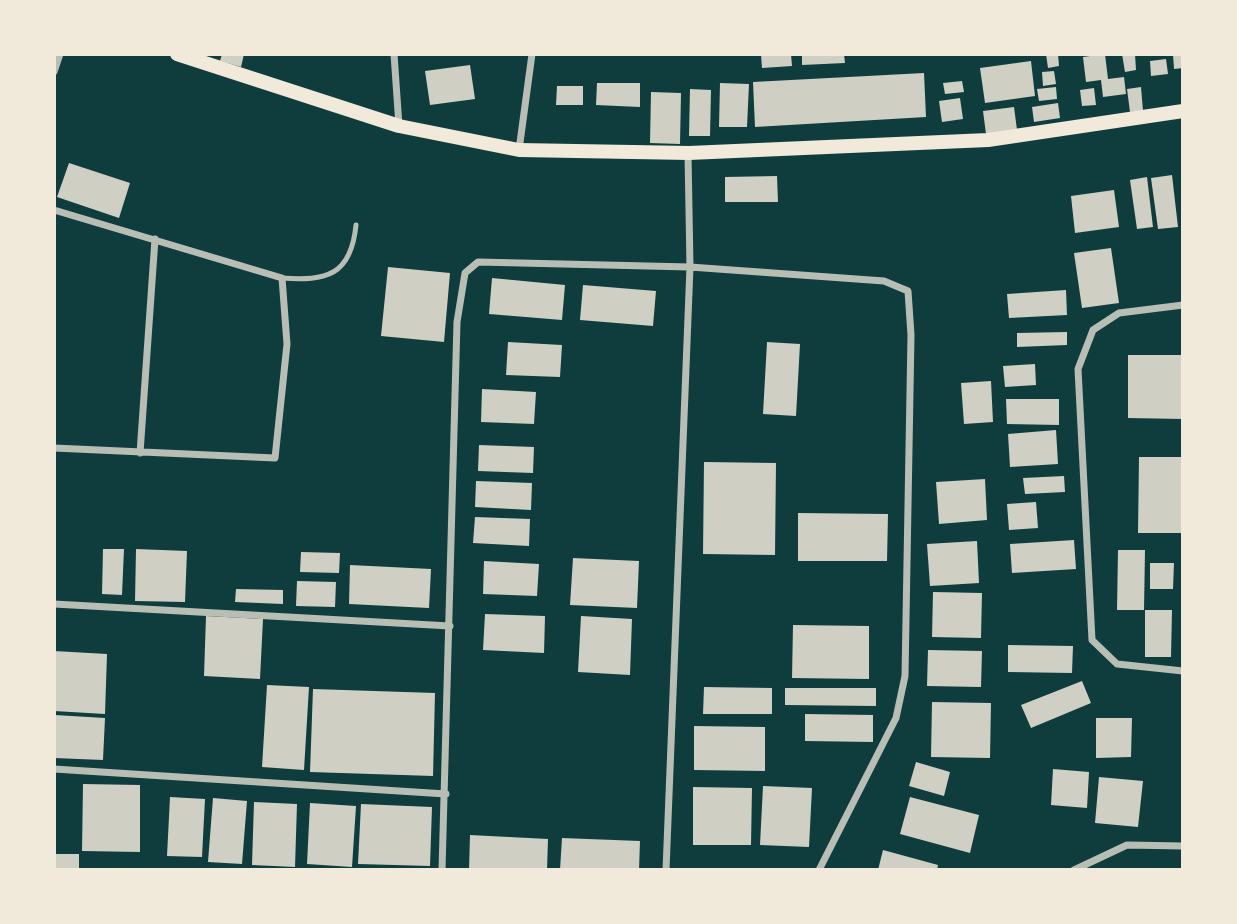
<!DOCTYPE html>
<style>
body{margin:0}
#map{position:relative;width:1237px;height:924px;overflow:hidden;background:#0f3d3e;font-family:"Public Sans",sans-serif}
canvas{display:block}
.frame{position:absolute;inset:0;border:56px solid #f1e9da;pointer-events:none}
</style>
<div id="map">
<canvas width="1237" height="924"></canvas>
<div class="frame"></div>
</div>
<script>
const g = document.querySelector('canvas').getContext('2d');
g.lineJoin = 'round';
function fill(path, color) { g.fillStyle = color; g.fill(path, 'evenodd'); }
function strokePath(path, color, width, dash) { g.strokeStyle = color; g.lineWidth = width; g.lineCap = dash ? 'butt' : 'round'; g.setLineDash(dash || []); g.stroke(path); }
const building = new Path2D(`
 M222 54H244L241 67 220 61Z
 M761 54H791L792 66 762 68Z
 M802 54H844L845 63 802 65Z
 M1046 54H1058L1059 66 1048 68Z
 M1105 54 1108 79 1124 77 1126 94 1103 97 1101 80 1086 82 1083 57Z
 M1122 54H1135L1136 70 1125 72Z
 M1173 54H1183V68L1174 69Z
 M1166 59 1168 74 1151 76 1150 61Z
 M1031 61 1035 96 985 103 980 68Z
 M470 65 475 99 430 105 425 71Z
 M1054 71 1056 84 1043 86 1042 72Z
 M924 73 926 117 755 127 753 82Z
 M962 81 964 92 945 94 943 83Z
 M597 83H640V107L596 105Z
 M720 83 749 84 747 127H719Z
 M557 86H583V105H556Z
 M1056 87 1057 99 1039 101 1037 89Z
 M1141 87 1143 111 1130 112 1127 89Z
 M1094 88 1096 105 1082 106 1080 90Z
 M690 89 711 90 710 136H689Z
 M651 92 681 93 680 144 650 143Z
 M960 98 963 119 942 122 939 101Z
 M1058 103 1060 118 1034 122 1032 107Z
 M1014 107 1017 130 986 134 983 111Z
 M69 163 130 183 119 218 57 197Z
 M1172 175 1178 227 1158 229 1151 178Z
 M777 176 778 202H725V177Z
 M1147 177 1153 227 1137 229 1130 180Z
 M1114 190 1119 227 1075 233 1071 196Z
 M1111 248 1119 303 1082 308 1074 253Z
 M388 267 450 273 444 342 381 336Z
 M492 278 565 285 562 320 489 314Z
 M583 285 656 291 653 326 580 320Z
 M1066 290 1067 315 1009 318 1007 294Z
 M1067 332V345L1017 347V333Z
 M508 342 562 345 560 377 506 375Z
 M767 342 800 344 796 416 763 414Z
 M1128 355H1183V419L1128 418Z
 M1035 364 1036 385 1005 387 1003 366Z
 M991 381 993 422 964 424 961 383Z
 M482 389 536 392 534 424 481 422Z
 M1006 399H1059V425L1007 424Z
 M1056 430 1058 464 1010 467 1008 434Z
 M479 445 534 447 533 473 478 471Z
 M1139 457H1183V533H1138Z
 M704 462 776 463 775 555 703 554Z
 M1064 476 1065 492 1025 494 1023 478Z
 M985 479 987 520 939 524 936 482Z
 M476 481 532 483 531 510 475 507Z
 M1036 502 1038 528 1009 530 1007 504Z
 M798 513 888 514 887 561H798Z
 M475 517 530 519 529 546 473 543Z
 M1074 540 1076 569 1012 573 1010 544Z
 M977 541 979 583 930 586 927 544Z
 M103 549H124L122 595 102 594Z
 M136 549 187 551 185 602 135 601Z
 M1118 550H1145L1144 610H1117Z
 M301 552 340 553 339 573 300 572Z
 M573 558 639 561 637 608 570 605Z
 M484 561 539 564 537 596 483 594Z
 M1150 563H1174L1173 589H1150Z
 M350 565 431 569 429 608 349 604Z
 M297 581 336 582 335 607 296 606Z
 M236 589 283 590V604L235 602Z
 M933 592 982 593 981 638 932 637Z
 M1145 610H1172L1171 657H1145Z
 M485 614 545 616 544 653 483 650Z
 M206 616 263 619 260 679 204 676Z
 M581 616 632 619 630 675 578 672Z
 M793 625 869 626V679L792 678Z
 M1008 645 1073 646 1072 673 1008 672Z
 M928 650 982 651 981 687 927 686Z
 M54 651 107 654 105 714 54 711Z
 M1082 681 1091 703 1031 728 1021 705Z
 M267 685 309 687 304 770 262 767Z
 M704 687 772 688V714H703Z
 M785 688H876V706L785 705Z
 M313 689 435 693 433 776 310 772Z
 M932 702 991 703 990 758 931 757Z
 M805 714 873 715V742L805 741Z
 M55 715 105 718 103 760 54 758Z
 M1096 718H1132L1131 757 1096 758Z
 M694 726 765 727V771L694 770Z
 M916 762 950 772 944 796 909 786Z
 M1053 769 1089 772 1087 808 1051 805Z
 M1099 777 1143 781 1138 827 1095 823Z
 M83 784 140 785V852L82 851Z
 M763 786 812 788 809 847 760 845Z
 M693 787 752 788 751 845H693Z
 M170 797 205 799 202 857 167 856Z
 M910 797 979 815 970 853 900 834Z
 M213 798 247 801 242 864 208 862Z
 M254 802 297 804 295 867 252 865Z
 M310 803 356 806 352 867 307 864Z
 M361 804 432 807 430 866 358 864Z
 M470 835 548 839 547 870H469Z
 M562 838 640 841 639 870H560Z
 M883 850 938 865 937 870H878Z
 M54 854H79V870H54Z`);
const service = new Path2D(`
 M282 278C326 281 351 276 356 225`);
const minor = new Path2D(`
 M394 54 399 126
 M54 72 60 54
 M519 150 532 54
 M54 210 282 278 287 344 275 458 54 448
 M1183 305 1119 313 1093 330 1078 369 1092 640 1117 664 1183 671
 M140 453 155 239
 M54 604 450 626
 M54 769 446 794
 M442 870 457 322 465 273 478 262 690 267 884 281 908 291 911 335 905 676 896 718 819 870
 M666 870 690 267 688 154
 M1074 870 1127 845 1183 846`);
const secondary = new Path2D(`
 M177 54 399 126 519 150 689 153 988 140 1183 111`);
fill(building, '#cfcfc3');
strokePath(service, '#b8beb3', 5);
strokePath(minor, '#b8beb3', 7);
strokePath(secondary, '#f1e9da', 14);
</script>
